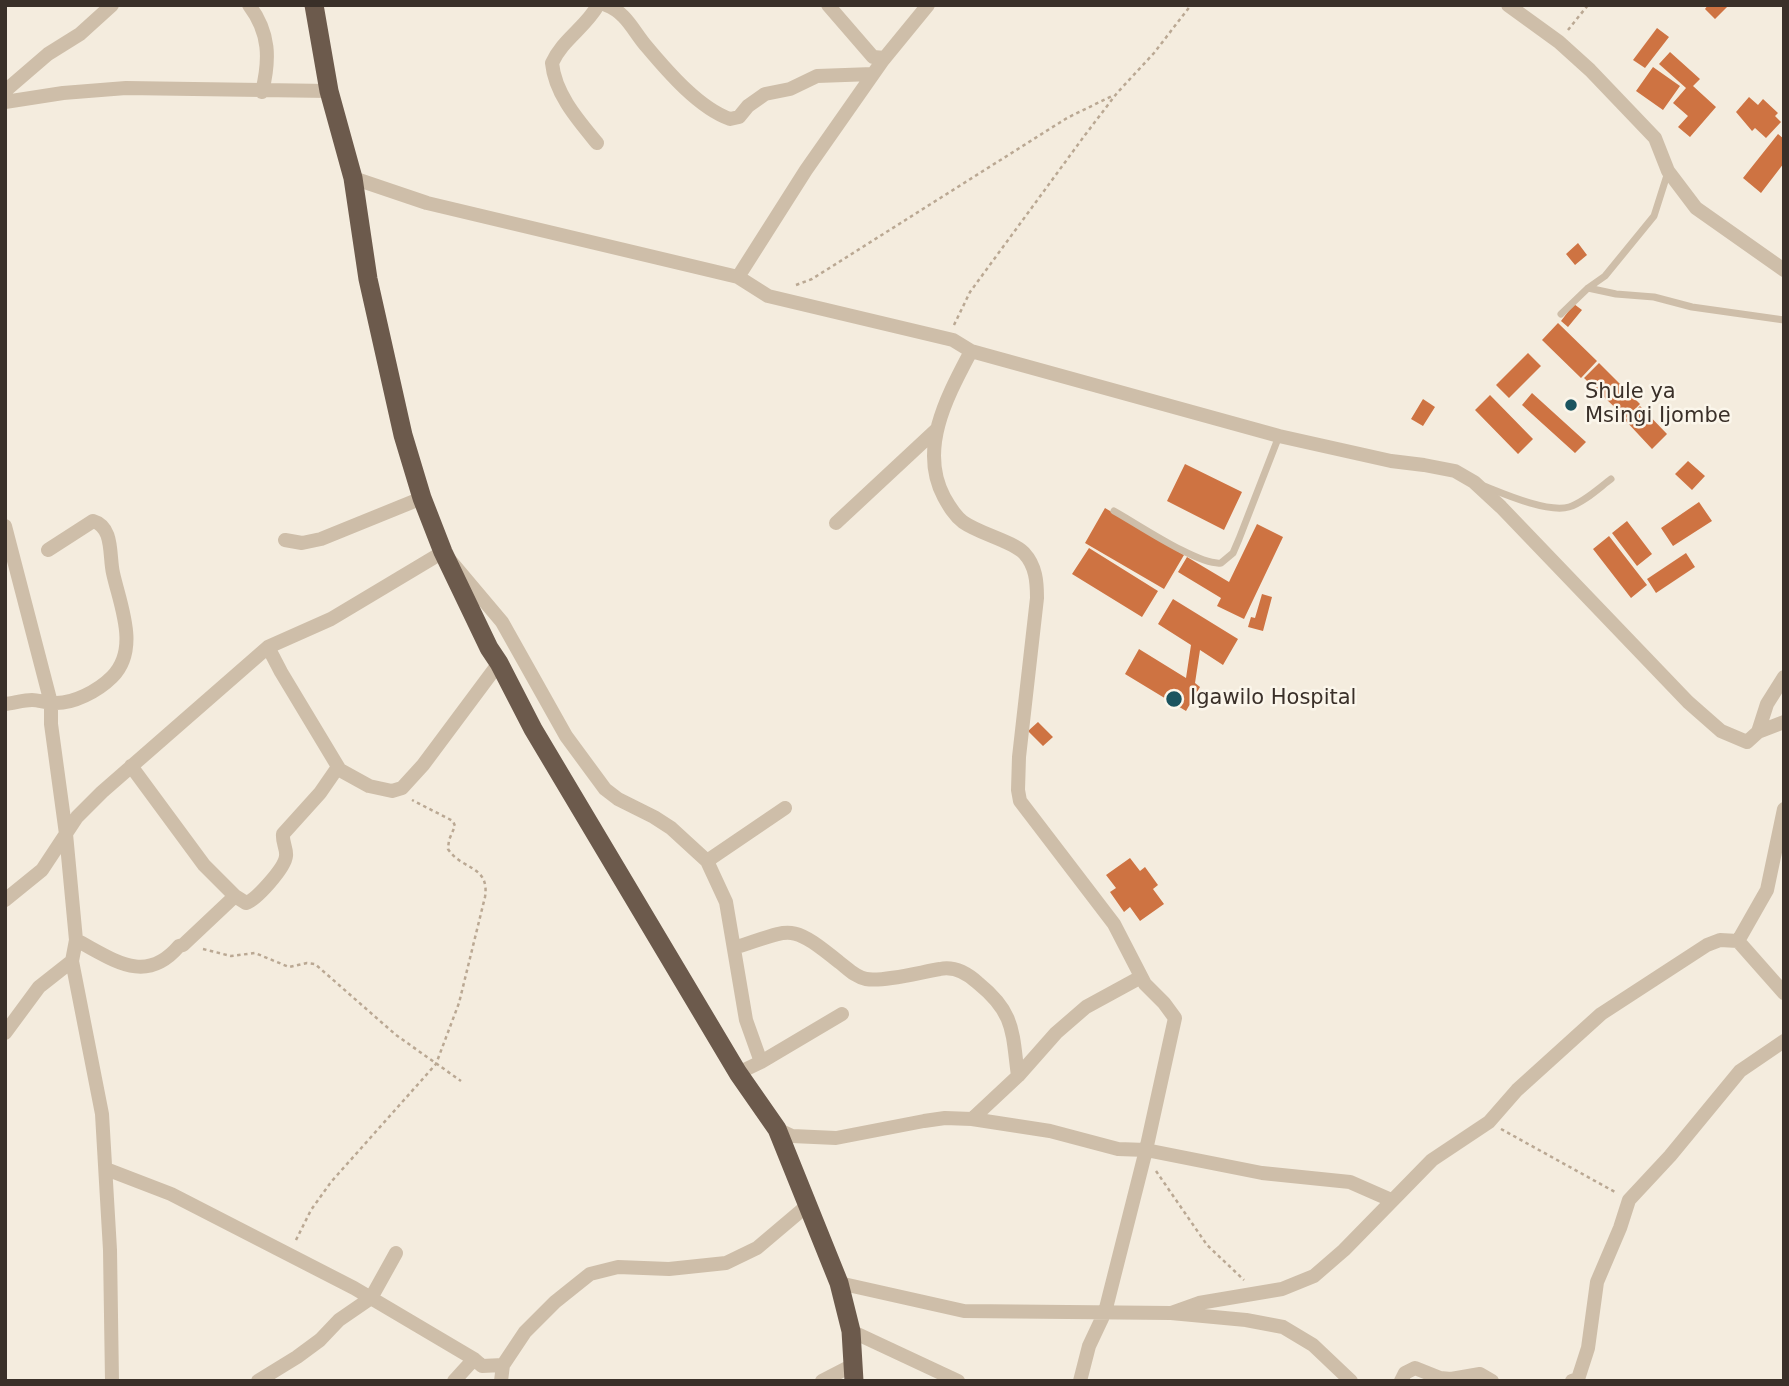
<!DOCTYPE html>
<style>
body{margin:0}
#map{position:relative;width:1789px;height:1386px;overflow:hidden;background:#f4ecde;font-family:"DejaVu Sans",sans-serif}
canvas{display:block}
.frame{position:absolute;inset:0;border:7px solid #3a3029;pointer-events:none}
</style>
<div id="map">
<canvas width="1789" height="1386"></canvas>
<div class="frame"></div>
</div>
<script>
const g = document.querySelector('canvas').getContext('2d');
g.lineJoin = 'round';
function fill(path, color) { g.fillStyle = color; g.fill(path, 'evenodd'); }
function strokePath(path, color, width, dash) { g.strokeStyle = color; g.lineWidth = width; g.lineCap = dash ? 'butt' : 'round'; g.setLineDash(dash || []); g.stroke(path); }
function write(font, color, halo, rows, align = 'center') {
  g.font = font + ' "DejaVu Sans",sans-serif'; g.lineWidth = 5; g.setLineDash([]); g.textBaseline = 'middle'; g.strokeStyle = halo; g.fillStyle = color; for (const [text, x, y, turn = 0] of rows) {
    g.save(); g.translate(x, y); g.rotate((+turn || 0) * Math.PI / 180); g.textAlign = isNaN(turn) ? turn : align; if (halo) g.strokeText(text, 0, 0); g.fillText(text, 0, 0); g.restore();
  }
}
const building = new Path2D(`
 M1708 5H1729L1715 19 1705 9Z
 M1657 28 1669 37 1645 68 1633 60Z
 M1670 52 1700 79 1693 86 1716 107 1690 137 1678 127 1688 116 1673 103 1686 88 1659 64Z
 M1653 67 1680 86 1663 110 1636 91Z
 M1749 97 1758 105 1763 99 1778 113 1775 116 1781 122 1766 138 1755 128 1752 131 1736 112Z
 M1778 134 1784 139V163L1761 193 1743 178Z
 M1578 243 1587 255 1575 265 1566 254Z
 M1574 304 1582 310 1568 327 1561 321Z
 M1558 323 1597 361 1581 378 1542 340Z
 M1528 353 1541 366 1509 398 1496 385Z
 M1599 363 1640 404 1626 418 1584 378Z
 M1532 393 1586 442 1575 453 1522 405Z
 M1490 395 1533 439 1518 454 1475 410Z
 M1423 399 1435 407 1423 426 1411 419Z
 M1640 406 1667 434 1652 449 1625 420Z
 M1688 461 1705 476 1692 490 1675 474Z
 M1185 464 1242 492 1224 530 1167 501Z
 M1699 502 1712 521 1673 546 1661 528Z
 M1105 508 1184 555 1164 589 1085 543Z
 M1627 521 1652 554 1637 566 1612 533Z
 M1257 524 1283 537 1244 619 1217 606 1221 598 1178 572 1187 557 1229 582Z
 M1609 536 1647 585 1631 598 1593 549Z
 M1089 548 1158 591 1142 617 1072 574Z
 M1686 553 1695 567 1656 593 1647 579Z
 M1262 594 1272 597 1263 631 1248 627 1251 617 1255 618Z
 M1173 599 1238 639 1223 665 1200 650 1195 683 1200 687 1186 711 1125 674 1139 649 1186 678 1191 645 1158 624Z
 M1038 722 1053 737 1043 746 1028 731Z
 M1130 858 1140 871 1145 867 1158 885 1153 889 1164 904 1140 921 1130 907 1124 912 1110 892 1116 888 1106 875Z`);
const path = new Path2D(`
 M1568 30 1588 5
 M796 285 812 279 1067 118 1114 95
 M954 325 970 292 1085 135 1117 93 1154 53 1191 5
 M203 949 231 956 255 953 289 967 307 963 315 964 396 1035 461 1081
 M1501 1129 1615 1192
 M1156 1171 1207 1245 1244 1280
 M296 1240 311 1210 331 1182 436 1064 459 1003 485 897C490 865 461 870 448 849L449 840 455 826 453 821 412 800`);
const service = new Path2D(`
 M1588 288 1616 294 1654 297 1692 307 1784 320
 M1561 314 1588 288 1605 276 1654 216 1668 172
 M1484 486C1504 494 1548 513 1569 507 1583 503 1599 488 1611 479
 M1114 511C1136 523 1199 566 1221 563L1233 553 1239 539 1279 436`);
const minor = new Path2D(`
 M249 5C270 33 270 59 262 92
 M606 5C627 13 633 31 647 47 668 72 699 108 730 119L739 117 748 106 765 94 790 89 817 76 873 74
 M828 5 873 57 885 58
 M1508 5 1559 42 1590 70 1655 138 1668 171 1696 208 1784 270
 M5 91 48 54 80 34 112 5
 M5 102 63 93 126 88 329 91
 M597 143C578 120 555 94 552 63 562 40 586 27 598 5
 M353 178 427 203 738 277 768 296 953 340 971 351 1279 436 1391 461 1424 465 1455 471 1474 482 1501 507 1688 702 1721 731 1747 742 1758 732 1767 704 1784 677
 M738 277 806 170 883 60 928 5
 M971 351C948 395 918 448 944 497 949 506 954 515 963 522 980 534 1012 541 1024 553 1036 566 1037 582 1037 598L1019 757 1018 790 1020 801 1114 924 1145 984 1164 1003 1175 1018 1146 1150 1105 1312 1089 1346 1080 1381
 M836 523 937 429
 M5 526 51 703V724L66 834 76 940 72 961 102 1114 110 1250 112 1381
 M285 540 302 543 321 539 422 498
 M268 647 281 672 340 770 369 786 392 791 402 788 423 765 499 663
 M5 704C14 703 24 700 32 700 39 700 46 703 54 703 73 704 98 691 112 677 140 649 120 605 113 573 109 556 114 527 93 521L48 550
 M1758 732 1784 722
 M131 766 204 865 235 896 246 903C256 900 285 868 286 856 287 849 282 842 283 834L320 793 338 767
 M707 861 785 808
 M5 900 42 870 77 817 102 792 268 647 331 619 443 552 502 622 566 736 605 789 618 799 654 817 671 828 707 861 726 902 746 1020 761 1062
 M76 940C113 959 145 986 179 946L183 945 235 896
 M1738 941 1767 890 1784 809
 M734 948C793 929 789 922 839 962 847 968 855 977 866 979 884 982 921 972 940 969 955 966 967 973 978 983 1015 1013 1012 1031 1018 1076
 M5 1033 39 987 72 961
 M738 1073 761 1062 842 1014
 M972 1119 1018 1076 1056 1033 1086 1007 1141 977
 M777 1129 792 1136 836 1138 924 1121 945 1118 972 1119 1050 1131 1118 1149 1146 1150 1262 1173 1350 1182 1391 1200
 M106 1169 171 1194 354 1288 474 1359 482 1366 503 1365
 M839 1283 964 1311 1171 1313 1246 1320 1283 1327 1313 1345 1351 1381
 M1171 1313 1199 1303 1282 1289 1314 1276 1344 1250 1432 1160 1489 1122 1517 1090 1601 1014 1707 945 1720 940 1738 941 1784 993
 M851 1331 958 1381
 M258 1381 297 1357 320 1340 339 1320 371 1298 396 1253
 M454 1381 474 1359
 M501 1381 503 1365 525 1332 555 1302 590 1274 618 1267 669 1269 726 1263 757 1248 809 1204
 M822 1381 853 1365
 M1401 1381 1405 1373 1415 1368 1440 1378 1451 1379 1480 1374 1492 1381
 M1572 1381 1578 1379 1588 1348 1597 1282 1620 1228 1629 1200 1670 1156 1740 1071 1784 1041`);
const trunk = new Path2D(`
 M314 5 329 91 353 178 368 279 403 435 422 498 443 552 489 648 499 663 533 729 738 1073 777 1129 839 1283 851 1331 854 1381`);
const markers = [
 [1571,405,7,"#1b545f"],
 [1174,699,9,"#1b545f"]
];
const poiNames = [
 ["Shule ya",1585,393],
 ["Msingi Ijombe",1585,417],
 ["Igawilo Hospital",1190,699]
];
fill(building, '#ce7342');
strokePath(path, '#baa893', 2.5, [3.5, 3.5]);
strokePath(service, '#cebea9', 7);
strokePath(minor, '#cebea9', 14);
strokePath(trunk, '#6c5a4c', 19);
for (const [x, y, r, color] of markers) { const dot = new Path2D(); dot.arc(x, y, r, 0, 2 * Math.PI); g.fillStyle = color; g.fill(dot); strokePath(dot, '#fbf6eb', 2.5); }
write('21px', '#3a3029', '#fbf6eb', poiNames, 'left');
</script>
